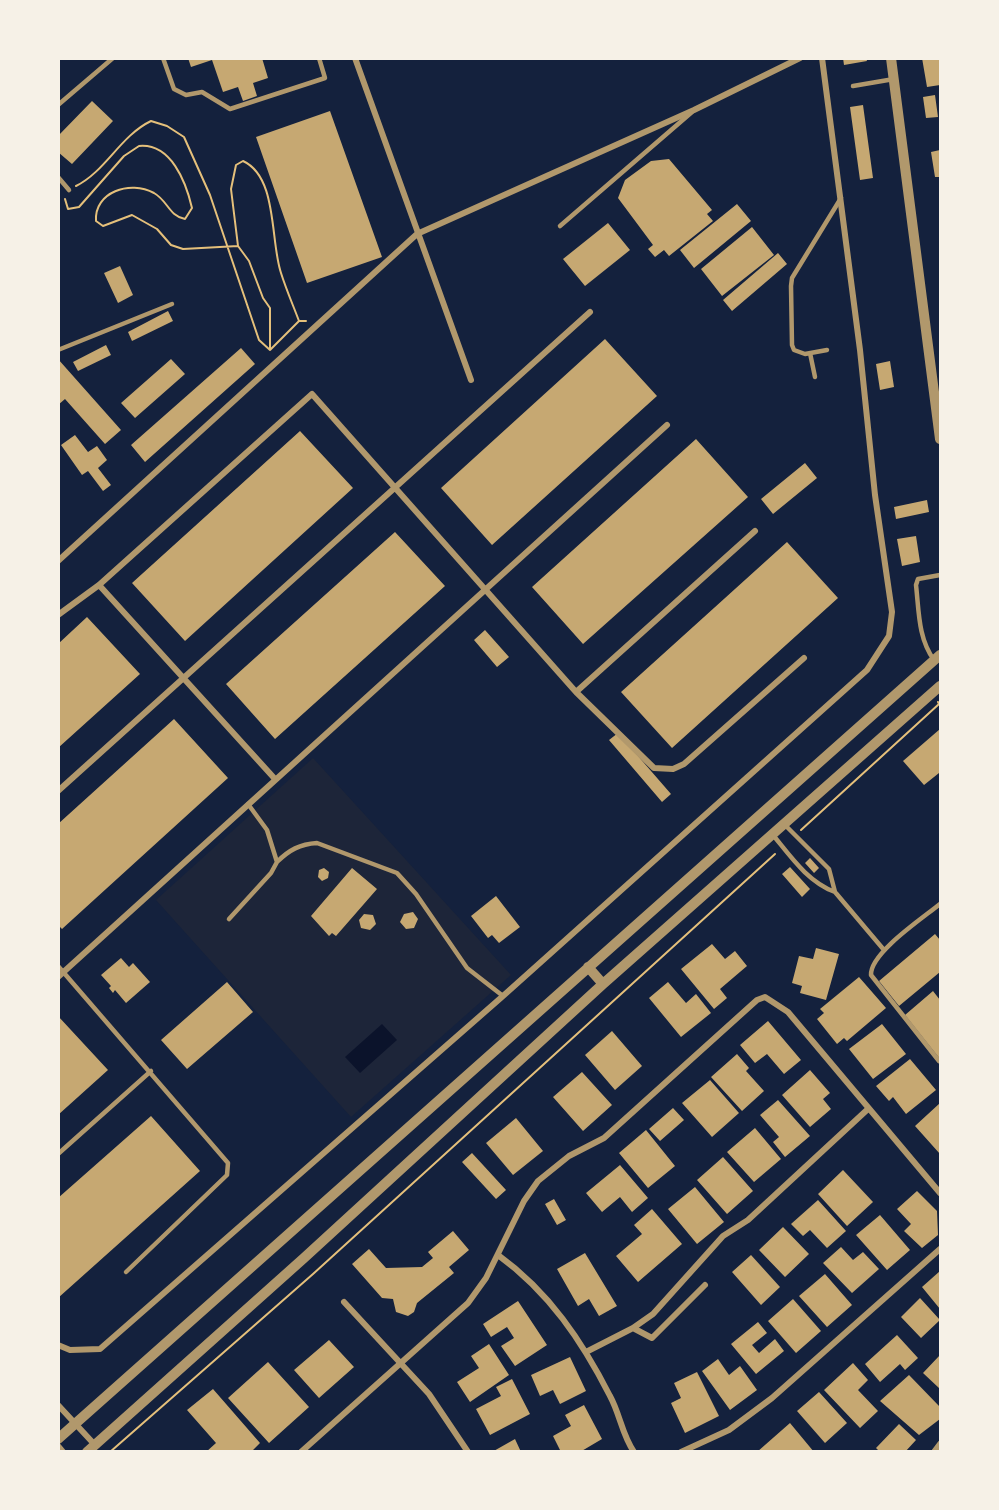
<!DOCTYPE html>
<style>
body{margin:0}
#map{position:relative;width:999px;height:1510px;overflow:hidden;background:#14213d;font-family:Ubuntu,sans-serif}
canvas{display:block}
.frame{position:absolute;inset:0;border:60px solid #f6f1e7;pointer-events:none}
</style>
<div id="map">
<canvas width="999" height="1510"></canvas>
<div class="frame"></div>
</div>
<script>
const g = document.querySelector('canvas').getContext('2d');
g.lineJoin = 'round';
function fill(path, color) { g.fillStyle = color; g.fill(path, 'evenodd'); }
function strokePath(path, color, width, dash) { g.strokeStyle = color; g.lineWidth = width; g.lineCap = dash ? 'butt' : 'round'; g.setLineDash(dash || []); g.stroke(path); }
const green = new Path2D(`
 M313 758 511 975 351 1117 156 900Z`);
const water = new Path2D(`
 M382 1024 397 1040 360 1073 345 1057Z`);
const building = new Path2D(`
 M188 58H262L268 78 253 83 257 96 243 101 238 87 223 92 212 60 191 67Z
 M843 58H866L867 61 844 65Z
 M922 58H940V85L927 87Z
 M935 95 938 117 926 118 923 97Z
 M92 101 113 121 72 164 58 152V136Z
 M863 105 873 178 860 180 850 107Z
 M330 111 382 257 307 283 256 137Z
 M940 150V177H935L931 152Z
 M669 159 712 210 707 214 713 221 669 256 664 250 655 257 648 249 653 245 618 198 625 180 651 161Z
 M737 204 751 221 694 268 680 250Z
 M608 223 630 250 585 286 563 259Z
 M752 227 774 255 722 296 701 269Z
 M778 253 787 264 732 311 723 300Z
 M120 266 133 295 118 303 104 273Z
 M168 311 173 321 132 341 128 332Z
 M605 339 657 396 492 545 441 488Z
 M106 345 111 355 78 371 73 362Z
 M241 348 255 364 145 462 131 445Z
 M58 359 121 430 105 444 65 399 58 405Z
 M171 359 185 374 135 418 121 403Z
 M890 361 894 387 880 390 876 364Z
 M300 431 353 488 185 641 132 583Z
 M75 435 88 452 97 446 107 460 98 468 111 485 103 491 88 471 82 475 61 445Z
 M696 439 748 497 583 644 532 587Z
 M805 463 817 478 773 514 761 499Z
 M927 500 929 512 896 519 894 507Z
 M395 532 445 586 275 739 226 684Z
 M916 536 920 562 902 566 897 539Z
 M787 542 838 598 672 748 621 692Z
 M87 617 140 674 58 748V644Z
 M485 630 509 657 497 667 474 640Z
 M174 719 228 778 62 929 58 925V824Z
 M940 729V775L939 773 924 785 903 761Z
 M618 733 671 794 662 802 609 740Z
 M810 858 819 868 814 873 805 863Z
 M790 867 810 889 802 897 782 874Z
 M324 868 329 872 328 878 322 881 318 877 319 870Z
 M352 868 377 889 336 936 332 933 329 936 311 916Z
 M496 896 520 927 499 943 492 935 488 938 471 916Z
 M413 912 418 919 414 928 406 929 400 922 404 914Z
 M364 914 373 915 376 924 370 930 361 928 359 920Z
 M935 934 940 940V972L899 1006 879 981Z
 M712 944 725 959 735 951 747 966 720 989 727 998 714 1009 681 969Z
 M816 948 839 954 826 1000 800 993 802 986 792 983 799 956 813 959Z
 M121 958 129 967 133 963 150 982 126 1003 115 990 113 993 109 988 111 986 101 975Z
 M859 977 886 1008 847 1041 844 1038 837 1044 817 1019 824 1013 820 1009Z
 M227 982 253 1012 187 1069 161 1040Z
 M668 982 686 1003 696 994 711 1013 681 1037 649 998Z
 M933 991 940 1000V1059L905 1015Z
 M58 1016 108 1070 58 1115Z
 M768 1021 801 1060 784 1074 767 1054 755 1063 740 1045Z
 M882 1024 906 1054 873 1079 849 1049Z
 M612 1031 642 1066 615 1090 585 1055Z
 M737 1054 749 1068 746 1071 764 1091 742 1111 711 1077Z
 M910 1059 936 1090 906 1114 893 1097 889 1101 876 1086Z
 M810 1070 830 1093 823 1099 831 1109 810 1127 782 1095Z
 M582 1072 612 1105 583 1131 553 1097Z
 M710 1080 739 1113 712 1137 682 1103Z
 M778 1100 810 1136 785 1157 773 1142 779 1137 760 1115Z
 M940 1103V1154L915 1126Z
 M673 1108 684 1120 660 1141 649 1129Z
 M151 1116 200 1171 58 1298V1198Z
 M516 1118 543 1151 513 1175 486 1143Z
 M755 1128 781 1159 754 1182 727 1152Z
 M646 1130 675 1166 648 1188 619 1153Z
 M472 1153 506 1190 496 1199 462 1162Z
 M723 1157 753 1191 727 1214 697 1180Z
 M620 1165 648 1198 632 1212 620 1197 602 1212 586 1193Z
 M843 1170 873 1202 847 1226 818 1194Z
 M695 1187 724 1222 697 1244 668 1209Z
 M917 1191 937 1211 938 1235 922 1248 904 1231 911 1224 897 1209Z
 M554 1199 566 1220 557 1225 545 1204Z
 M818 1200 846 1231 827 1248 810 1230 803 1236 791 1224Z
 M652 1209 682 1244 638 1282 616 1256 642 1234 634 1225Z
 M880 1215 910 1250 887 1270 856 1235Z
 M783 1227 809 1254 785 1277 759 1250Z
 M453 1231 469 1250 449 1267 454 1273 417 1303 414 1312 408 1316 396 1312 393 1299 382 1298 352 1264 369 1249 386 1268 422 1267 433 1258 428 1252Z
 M841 1247 853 1260 863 1252 879 1269 852 1293 823 1263Z
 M585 1253 617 1306 599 1316 589 1299 578 1306 557 1269Z
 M751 1255 780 1287 761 1305 732 1272Z
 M940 1271V1309L922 1287Z
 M825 1274 852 1305 827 1327 799 1296Z
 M920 1298 940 1320 921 1338 901 1317Z
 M793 1299 821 1331 796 1353 768 1321Z
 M518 1301 547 1345 515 1366 501 1346 514 1338 507 1327 491 1337 483 1324Z
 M758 1322 767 1333 752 1345 759 1353 775 1339 784 1351 756 1374 731 1344Z
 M897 1335 918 1358 905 1370 900 1364 880 1382 865 1364Z
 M329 1340 354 1367 319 1398 294 1370Z
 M489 1344 509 1375 470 1402 457 1382 479 1368 471 1356Z
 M940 1355V1389L923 1373Z
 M570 1357 586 1391 560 1404 553 1390 540 1396 531 1375Z
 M718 1359 729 1375 740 1366 757 1390 730 1410 702 1371Z
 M268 1362 309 1407 269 1443 228 1398Z
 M853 1363 868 1380 858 1390 878 1411 860 1428 824 1390Z
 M697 1372 719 1416 685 1433 671 1403 681 1398 674 1383Z
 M909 1375 940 1407V1419L919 1435 880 1401Z
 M512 1379 530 1414 490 1435 476 1409 501 1396 496 1387Z
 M213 1389 260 1443 251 1452H206L216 1443 187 1410Z
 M819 1392 847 1423 825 1443 797 1411Z
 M584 1405 602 1439 580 1452H561L553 1436 571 1426 565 1415Z
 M790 1423 814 1452H757Z
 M899 1424 916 1440 905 1452H880L876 1448Z
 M515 1439 521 1452H492Z`);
const path = new Path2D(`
 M76 186C106 171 120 136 151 121L167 126 184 137 210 195 259 340 270 350
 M65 199 68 209 79 207 124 156 139 146C171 143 186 182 192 208L185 219C169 216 168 201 154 193 130 180 94 192 96 221L103 226 132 215 157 229 171 245 183 249 238 246 249 261 263 298 270 308V350
 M238 246 231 189 236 165 243 161C278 177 270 241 281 273 286 289 293 305 299 321
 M270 350 299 321H306
 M801 830 939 704 938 702
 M110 1452 313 1274 775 854`);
const service = new Path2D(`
 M163 58 174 89 186 95 202 92 230 109 325 78 319 58
 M853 86 894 79
 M58 105 113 58
 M58 177 69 190
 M560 226 692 112
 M58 350 172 304
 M827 350 805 354 794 350 792 345 791 286 792 278 841 198
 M810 353 815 377
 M934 660C918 638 919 611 916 585L918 579 940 575
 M785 825 829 869 835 892 884 950
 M773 835C791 857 808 882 835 892
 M277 862C289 850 300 844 317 843L397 873 416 894 467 968 503 996
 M229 919 271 873 277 862 267 830 248 804
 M58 966 228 1163 227 1175 126 1272
 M939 1061 871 975C870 953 923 918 940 904
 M58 1154 151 1071`);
const minor = new Path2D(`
 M355 58 471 380
 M755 531 576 692 654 768 673 769 684 764 804 658
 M58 561 417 234 694 110 800 58
 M99 585 275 779
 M58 615 99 585 312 394 576 692
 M58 791 590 312
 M58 977 667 425
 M498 1255C549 1292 582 1341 610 1396 620 1414 622 1435 634 1452
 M344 1302 429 1394 468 1452
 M633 1328 652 1338 705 1285
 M58 1345 70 1350 100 1349 503 996 867 670 889 636 892 612 875 495 860 350 822 58
 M586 1352 633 1328 653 1314 723 1236 748 1220 868 1109
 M58 1405 95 1445
 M58 1446 63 1452
 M301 1452 468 1303 486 1278 524 1201 538 1181 569 1156 604 1138 757 1000 765 997 788 1012 940 1193
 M681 1452 729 1430 772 1398 940 1249
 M934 1452 940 1444`);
const tertiary = new Path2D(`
 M891 58 940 439
 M588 967 603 984
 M58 1439 940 655
 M87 1452 304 1258 603 984 940 686`);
fill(green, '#1d2539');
fill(water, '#0b132b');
fill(building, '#c6a872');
strokePath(path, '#e5c07b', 2);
strokePath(service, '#b1986c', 4.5);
strokePath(minor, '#b1986c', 6);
strokePath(tertiary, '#b1986c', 10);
</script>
